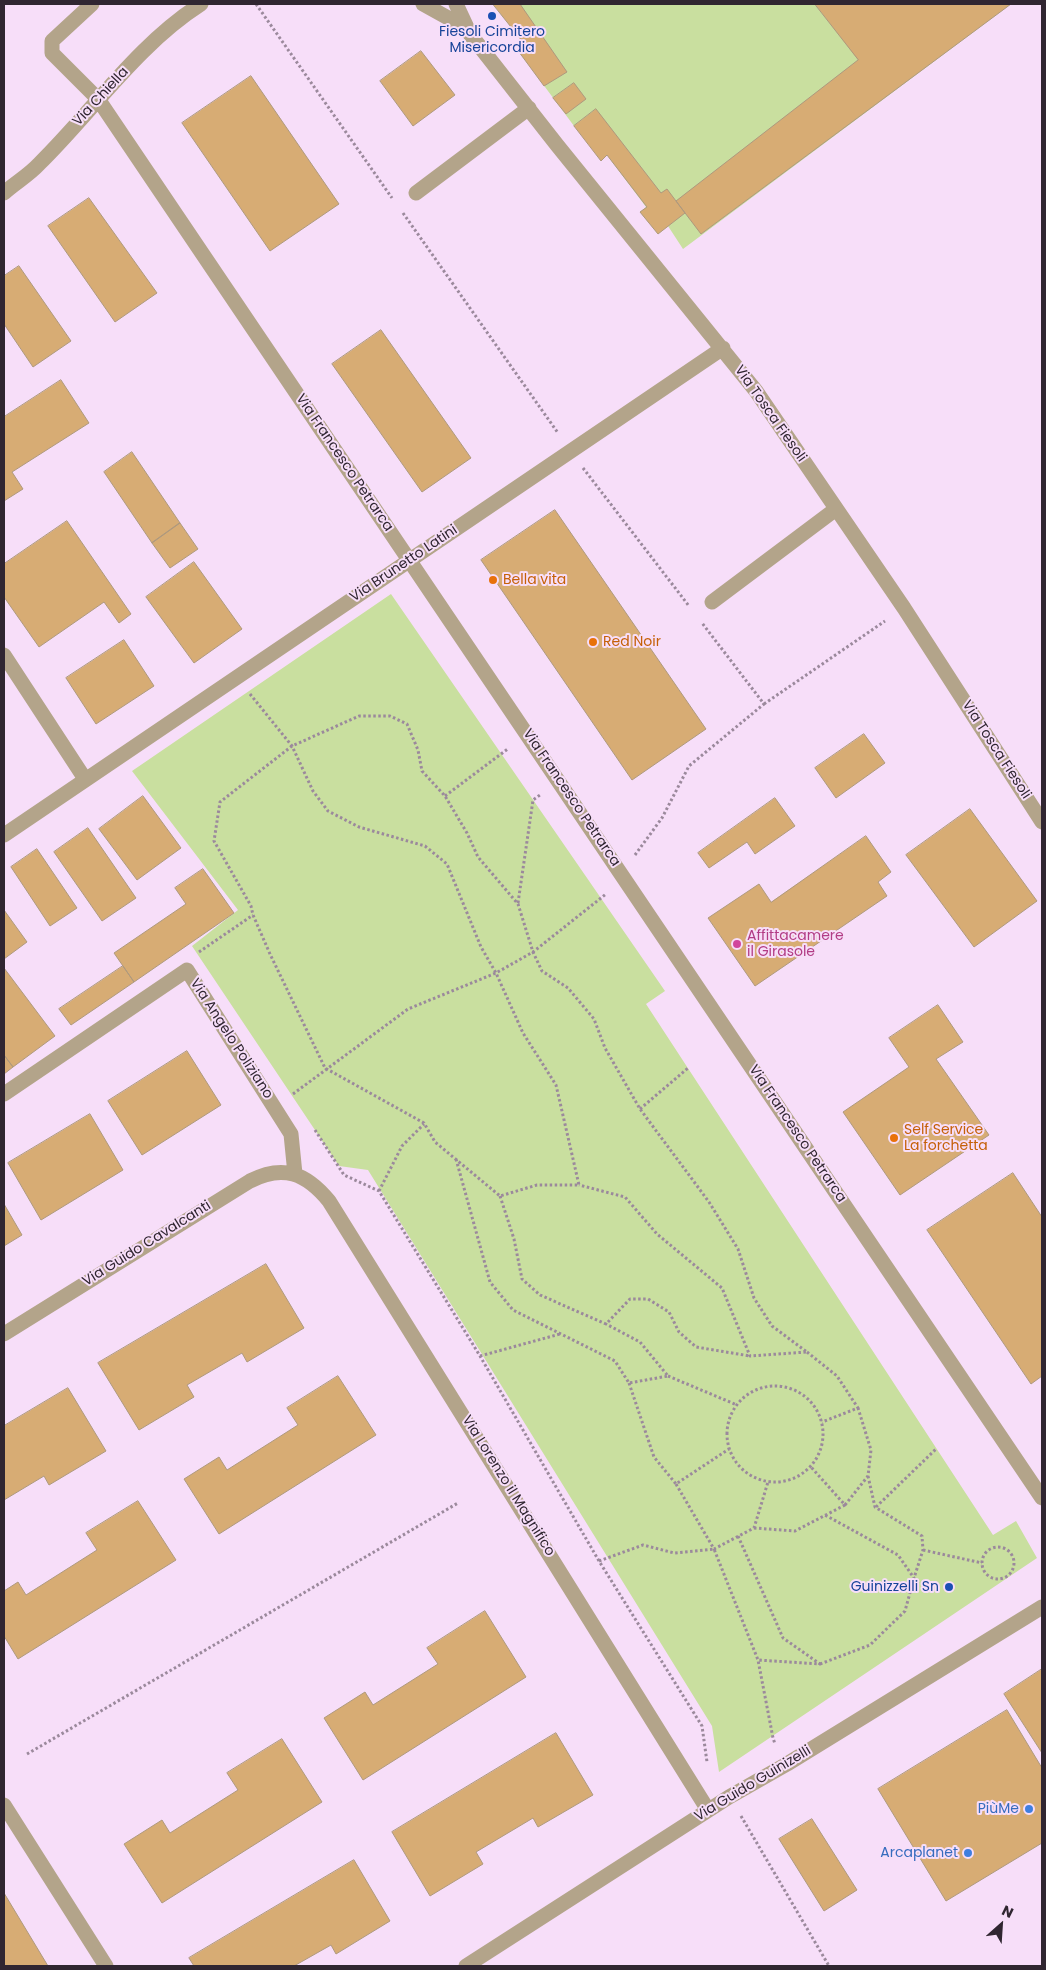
<!DOCTYPE html>
<meta charset="utf-8">
<style>
body{margin:0}
#map{position:relative;width:1046px;height:1970px;overflow:hidden;background:#f7def9;font-family:Poppins,sans-serif}
canvas{display:block}
.frame{position:absolute;inset:0;border:5px solid #302631;pointer-events:none}
.north{position:absolute;left:976px;top:1900px;width:50px;height:50px;-webkit-text-stroke:4px #f7def9;paint-order:stroke;rotate:26deg;font-size:14px;font-weight:700;line-height:20px;text-align:center;color:#302631}
.north::after{content:'';display:block;margin:auto;width:18px;height:22px;background:#302631;clip-path:polygon(50% 0,100% 100%,50% 72%,0 100%)}
</style>
<div id="map">
<canvas width="1046" height="1970"></canvas>
<div class="frame"></div>
<div class="north">N</div>
</div>
<script>
const g = document.querySelector('canvas').getContext('2d');
g.lineJoin = 'round';
function fill(path, color) { g.fillStyle = color; g.fill(path, 'evenodd'); }
function strokePath(path, color, width, dash) { g.strokeStyle = color; g.lineWidth = width; g.lineCap = dash ? 'butt' : 'round'; g.setLineDash(dash || []); g.stroke(path); }
function write(font, color, halo, rows, align = 'center') {
  g.font = font + ' Poppins,sans-serif'; g.lineWidth = 4; g.setLineDash([]); g.textBaseline = 'middle'; g.strokeStyle = halo; g.fillStyle = color; for (const [text, x, y, turn = 0] of rows) {
    g.save(); g.translate(x, y); g.rotate((+turn || 0) * Math.PI / 180); g.textAlign = isNaN(turn) ? turn : align; if (halo) g.strokeText(text, 0, 0); g.fillText(text, 0, 0); g.restore();
  }
}
const green = new Path2D(`
 M493 4H1011L683 249 668 226 658 234 640 212 646 207 607 155 574 126 519 52 521 40Z
 M391 594 665 991 646 1004 993 1535 1016 1521 1037 1558 719 1772 712 1726 368 1170 339 1166 192 946 238 910 132 771Z`);
const building = new Path2D(`
 M493 4H520L567 72 544 86 519 52 521 40Z
 M815 4H1011L701 234 676 201 858 60Z
 M421 51 455 95 413 126 380 81Z
 M251 76 339 204 270 251 182 123Z
 M574 83 586 99 566 114 553 98Z
 M596 109 661 193 667 189 685 213 658 234 640 212 647 207 607 155 601 161 574 126Z
 M89 198 157 293 115 322 48 226Z
 M19 266 71 341 33 367 4 324V276Z
 M381 330 471 458 422 492 332 364Z
 M61 380 89 423 12 472 23 489 4 501V417Z
 M132 452 180 523 152 543 104 472Z
 M555 510 706 729 632 780 481 560Z
 M67 521 131 614 119 623 104 602 39 647 4 597V564Z
 M180 523 198 549 170 568 152 543Z
 M194 562 242 629 194 663 146 597Z
 M124 640 154 686 96 724 66 678Z
 M864 734 885 763 836 798 815 768Z
 M143 796 181 848 137 880 99 829Z
 M775 798 795 826 755 854 747 842 709 868 698 853Z
 M970 809 1037 901 974 947 906 855Z
 M88 828 136 898 102 921 54 852Z
 M866 836 891 872 878 882 887 896 755 986 708 918 759 884 771 902Z
 M37 849 77 908 50 926 11 867Z
 M203 869 234 913 134 982 114 953 186 904 175 888Z
 M4 910 27 942 4 959Z
 M123 966 134 982 71 1025 59 1009Z
 M4 968 55 1036 13 1067 4 1055Z
 M938 1005 963 1042 936 1059 989 1135 900 1195 843 1112 909 1067 889 1038Z
 M187 1051 221 1105 142 1155 108 1101Z
 M4 1055 13 1067 4 1074Z
 M90 1114 123 1170 41 1220 8 1163Z
 M1013 1173 1042 1217V1376L1031 1384 927 1230Z
 M4 1204 22 1235 4 1246Z
 M266 1264 304 1328 247 1362 242 1353 187 1385 194 1397 139 1430 98 1363Z
 M338 1376 376 1435 219 1534 184 1479 219 1457 227 1470 298 1425 287 1408Z
 M68 1388 106 1451 49 1485 44 1476 4 1500V1426Z
 M138 1501 176 1560 18 1659 4 1636V1591L18 1582 26 1595 97 1550 86 1533Z
 M485 1611 526 1677 363 1780 324 1718 365 1692 373 1705 438 1664 427 1648Z
 M1042 1669V1753L1004 1694Z
 M1007 1710 1042 1768V1843L946 1901 878 1789Z
 M556 1733 593 1795 538 1827 533 1818 476 1852 483 1864 430 1896 392 1832Z
 M282 1739 322 1802 162 1903 124 1844 162 1820 170 1833 238 1790 227 1773Z
 M812 1819 857 1890 824 1911 779 1839Z
 M354 1860 390 1921 336 1954 331 1945 294 1966H194L189 1958Z
 M4 1893 48 1966H4Z`);
const path = new Path2D(`
 M256 4 392 198
 M403 213 558 433
 M583 468 689 606
 M250 694 292 746 313 791 328 811 359 827 425 846 447 864 481 947 496 973 523 1033 556 1085 579 1185H537L500 1196 435 1142 424 1123 325 1068 270 954 253 915 251 906 214 841 220 802 292 746 359 716H390L407 724 418 750 422 771 445 796 467 833 478 857 518 904 533 952 542 971 568 988 594 1019 605 1048 640 1109 709 1202 738 1249 754 1298 772 1326 807 1352 750 1356 722 1288 657 1234 625 1197 579 1185
 M764 704 885 621
 M445 796 509 748
 M635 855 662 818 689 766 764 704 702 623
 M518 903 533 800 540 795
 M199 952 253 915
 M293 1094 408 1009 496 973 533 952 606 894
 M640 1109 688 1068
 M315 1130 344 1175 379 1191 480 1356 599 1561 702 1726 707 1762
 M456 1159 490 1282 513 1310 615 1361 629 1383 668 1376 640 1342 606 1324
 M379 1191 402 1146 424 1124
 M500 1196 514 1239 522 1279 540 1295 606 1324 630 1299H648L669 1312 679 1332 696 1347 750 1356
 M807 1352 837 1376 858 1408 822 1422
 M480 1356 560 1334
 M668 1376 737 1405
 M629 1383 654 1457 676 1484 729 1449
 M727 1434a48 48 0 1 1 96 0a48 48 0 1 1-96 0Z
 M868 1476 875 1507 922 1536 923 1550 914 1578
 M676 1484 714 1549 754 1528 768 1482
 M845 1505 868 1476 871 1450 858 1408
 M876 1507 936 1449
 M754 1528 795 1531 845 1505 811 1467
 M738 1536 783 1638 820 1664 758 1660
 M982 1563a16 16 0 1 1 32 0a16 16 0 1 1-32 0Z
 M923 1550 982 1563
 M599 1561 643 1545 674 1553 714 1549 758 1660 773 1738 775 1744
 M820 1664 870 1645 905 1611 914 1578 898 1555 825 1515
 M27 1754 458 1503
 M741 1816 829 1966`);
const minor = new Path2D(`
 M92 4 52 41V53L98 99 1042 1498
 M423 4 468 29
 M456 4 470 34 557 145 756 391 904 608 1042 822
 M4 193C15 183 29 175 39 164 93 111 137 45 201 4
 M416 193 529 108
 M712 602 836 509
 M4 655 85 779
 M4 835 723 348
 M4 1094 187 970 291 1134 295 1174
 M4 1334 250 1181C283 1164 306 1173 329 1201L708 1810
 M4 1805 106 1966
 M466 1966 729 1797 787 1764 1042 1607`);
const markers = [
 [492,16,5,"#1a4fb4"],
 [493,580,5,"#e8710a"],
 [593,642,5,"#e8710a"],
 [737,944,5,"#d1479c"],
 [894,1138,5,"#e8710a"],
 [949,1587,5,"#1a4fb4"],
 [1029,1809,5,"#3f7fe0"],
 [968,1853,5,"#3f7fe0"]
];
const transitNames = [
 ["Fiesoli Cimitero",492,32],
 ["Misericordia",492,48],
 ["Guinizzelli Sn",939,1587,"right"]
];
const streetNames = [
 ["Via Chiella",101,97,-47],
 ["Via Tosca Fiesoli",770,414,55],
 ["Via Francesco Petrarca",344,463,56],
 ["Via Brunetto Latini",404,564,-34],
 ["Via Tosca Fiesoli",996,750,57],
 ["Via Francesco Petrarca",571,798,56],
 ["Via Angelo Poliziano",231,1039,57],
 ["Via Francesco Petrarca",797,1134,56],
 ["Via Guido Cavalcanti",147,1244,-32],
 ["Via Lorenzo il Magnifico",508,1486,58],
 ["Via Guido Guinizelli",753,1784,-31]
];
const foodNames = [
 ["Bella vita",503,580],
 ["Red Noir",603,642],
 ["Self Service",904,1130],
 ["La forchetta",904,1146]
];
const hotelNames = [
 ["Affittacamere",747,936],
 ["il Girasole",747,952]
];
const shopNames = [
 ["PiùMe",1019,1809],
 ["Arcaplanet",958,1853]
];
fill(green, '#c9df9f');
fill(building, '#d7ac74');
strokePath(building, '#ae997e', 1);
strokePath(path, '#9b899c', 3, [2.5, 2.5]);
strokePath(minor, '#b3a48a', 15);
for (const [x, y, r, color] of markers) { const dot = new Path2D(); dot.arc(x, y, r, 0, 2 * Math.PI); g.fillStyle = color; g.fill(dot); strokePath(dot, '#f7def9', 2); }
write('14px', '#164399', '#f7def9', transitNames);
write('14px', '#302631', '#f7def9', streetNames);
write('14px', '#c56008', '#f7def9', foodNames, 'left');
write('14px', '#b23c85', '#f7def9', hotelNames, 'left');
write('14px', '#366cbe', '#f7def9', shopNames, 'right');
</script>
